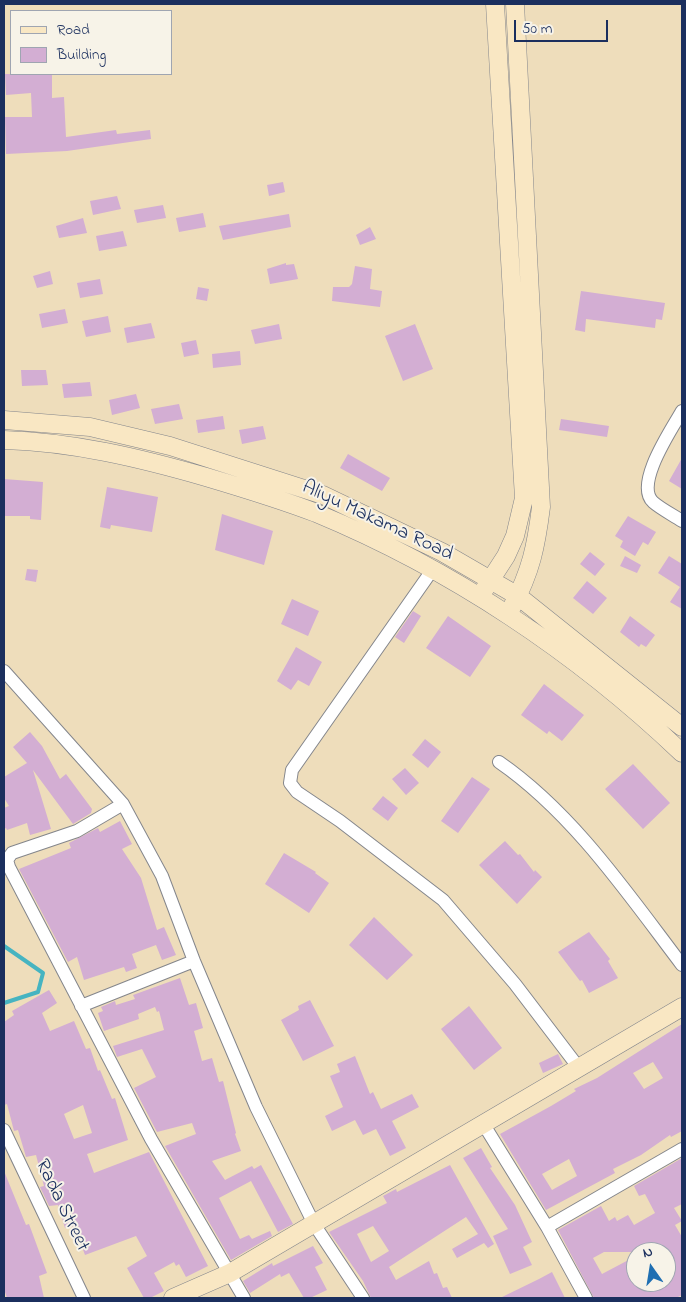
<!DOCTYPE html>
<style>
body{margin:0}
#map{position:relative;width:686px;height:1302px;overflow:hidden;background:#edb;font-family:"Indie Flower",sans-serif}
canvas{display:block}
.frame{position:absolute;inset:0;border:5px solid #1b2f5e;pointer-events:none}
.legend{position:absolute;left:10px;top:10px;width:162px;height:65px;box-sizing:border-box;background:#f7f3e8;border:1px solid #9fa5b1;margin:0;padding:6px 9px;list-style:none;font-size:15px;color:#1b2f5e}
.legend li{display:flex;align-items:center;gap:10px;height:25px}
.legend b{width:25px;border:1px solid #9fa5b1}
.north{position:absolute;left:626px;top:1242px;width:50px;height:50px;box-sizing:border-box;background:#f7f3e8;border:1px solid #9fa5b1;border-radius:50%;rotate:347deg;font-size:14px;font-weight:700;line-height:20px;text-align:center;color:#1b2f5e}
.north::after{content:'';display:block;margin:auto;width:18px;height:22px;background:#1f6fb2;clip-path:polygon(50% 0,100% 100%,50% 72%,0 100%)}
.scale{position:absolute;left:514px;top:20px;width:94px;height:22px;box-sizing:border-box;border:2px solid #1b2f5e;border-top:0;padding-left:6px;font-size:15px;line-height:18px;white-space:nowrap;color:#1b2f5e;-webkit-text-stroke:4px #f7f3e8;paint-order:stroke}
</style>
<div id="map">
<canvas width="686" height="1302"></canvas>
<div class="frame"></div>
<ul class="legend">
<li><b style="height:6px;background:#f9e7c3"></b>Road</li>
<li><b style="height:14px;background:#d3aed3"></b>Building</li>
</ul>
<div class="north">N</div>
<div class="scale">50 m</div>
</div>
<script>
const g = document.querySelector('canvas').getContext('2d');
g.lineJoin = 'round';
function strokePath(path, color, width, dash) { g.strokeStyle = color; g.lineWidth = width; g.lineCap = dash ? 'butt' : 'round'; g.setLineDash(dash || []); g.stroke(path); }
function fill(path, color) { g.fillStyle = color; g.fill(path, 'evenodd'); }
function write(font, color, halo, rows, align = 'center') {
  g.font = font + ' "Indie Flower",sans-serif'; g.lineWidth = 4; g.setLineDash([]); g.textBaseline = 'middle'; g.strokeStyle = halo; g.fillStyle = color; for (const [text, x, y, turn = 0] of rows) {
    g.save(); g.translate(x, y); g.rotate((+turn || 0) * Math.PI / 180); g.textAlign = isNaN(turn) ? turn : align; if (halo) g.strokeText(text, 0, 0); g.fillText(text, 0, 0); g.restore();
  }
}
const stream = new Path2D(`
 M4 946 43 973 38 992 4 1003`);
const building = new Path2D(`
 M5 74H52V98L64 97 66 137 116 130 117 134 150 130 151 139 67 151 6 154 5 117H32L31 93 6 95Z
 M283 182 285 192 269 196 267 185Z
 M117 196 121 209 93 215 90 201Z
 M163 205 166 218 137 223 134 210Z
 M203 213 206 227 179 232 176 218Z
 M289 214 291 227 223 240 219 226Z
 M83 218 87 233 59 238 56 226Z
 M370 227 376 239 360 245 356 235Z
 M123 231 127 246 99 251 96 236Z
 M286 263V265L294 264 298 279 270 284 267 269Z
 M355 266 372 269 370 289 382 291 380 307 332 301 333 287H349L352 284Z
 M50 271 53 284 37 288 33 276Z
 M100 279 103 294 80 298 77 283Z
 M198 287 209 289 207 301 196 299Z
 M581 291 665 303 662 320 656 319 655 328 586 319 585 332 575 330Z
 M65 309 68 323 42 328 39 314Z
 M108 316 111 332 86 337 82 321Z
 M151 323 155 338 127 343 124 328Z
 M279 324 282 339 255 344 251 330Z
 M415 324 433 369 403 381 385 336Z
 M196 340 199 354 184 357 181 343Z
 M240 351 241 365 213 368 212 354Z
 M21 370H46L48 385 22 386Z
 M90 382 92 396 64 398 62 384Z
 M136 394 140 408 112 415 109 400Z
 M179 404 183 419 155 424 151 409Z
 M223 416 225 429 198 433 196 420Z
 M561 419 609 426 607 437 559 430Z
 M263 426 266 439 242 444 239 430Z
 M348 454 390 478 382 491 340 468Z
 M682 458V489L669 481Z
 M4 479 43 482 41 520 30 519V516H5Z
 M107 487 158 497 152 532 111 525 110 529 100 527Z
 M222 514 273 531 264 565 215 550Z
 M628 516 656 532 648 545 643 542 635 556 620 547 623 541 615 536Z
 M590 552 605 564 595 576 580 564Z
 M625 556 641 565 637 573 620 566Z
 M669 556 682 564V609L670 602 680 587 658 573Z
 M27 569 38 570 36 582 25 580Z
 M587 581 607 598 593 614 573 598Z
 M292 599 319 611 308 636 281 624Z
 M413 611 421 616 404 643 395 637Z
 M448 616 491 646 470 677 426 648Z
 M630 616 655 635 646 647 641 644 639 647 620 632Z
 M296 647 322 662 309 686 298 680 291 690 277 681Z
 M544 684 584 715 562 741 549 731 547 734 521 715Z
 M30 732 42 746 60 779 66 774 92 809 91 813 73 824 33 770 51 829 30 835 27 823 7 830 6 828 4 829V808L9 806 4 798V777L27 763 13 747Z
 M425 739 441 752 428 768 412 755Z
 M633 764 670 803 643 829 605 789Z
 M405 768 419 783 406 795 392 779Z
 M472 777 490 789 458 833 441 821Z
 M383 796 398 808 388 821 372 809Z
 M120 821 132 844 122 849 141 878 157 930 164 927 176 955 162 960 156 945 132 954 137 968 126 972 124 967 84 980 77 957 68 962 19 869 71 848 69 843 98 828 100 832Z
 M505 841 518 855 520 854 534 872 535 870 542 877 517 904 479 865Z
 M284 853 316 872 315 873 329 883 309 913 265 884Z
 M374 917 413 955 387 980 349 945Z
 M589 932 610 959 608 961 618 978 589 993 582 980 580 981 558 952Z
 M180 978 189 1005 196 1003 203 1028 194 1031 202 1061 212 1058 219 1082 223 1081 236 1133 235 1134 241 1151 212 1161 225 1180 252 1166 254 1169 261 1165 293 1224 278 1232 251 1181 219 1198 240 1239 249 1235 252 1239 270 1231 272 1236 231 1260 165 1146 196 1134 192 1123 157 1132 134 1088 156 1077 142 1049 117 1057 113 1046 164 1030 159 1011 157 1012 155 1007 138 1014 139 1019 104 1031 98 1013 103 1011 101 1007 115 1001 116 1005 135 999 133 995Z
 M49 990 57 1003 42 1013 50 1031 74 1021 86 1049 90 1048 98 1071 100 1070 112 1099 115 1098 128 1140 87 1154 94 1173 149 1152 208 1266 186 1277 179 1264 176 1266 174 1262 154 1273 164 1291 150 1298H144L127 1268 147 1256 136 1236 85 1255 74 1226 65 1228 58 1205 49 1206 40 1187 44 1186 36 1155 26 1157 18 1130 14 1131 7 1104 4 1105V1022L14 1015 12 1011ZM83 1105 92 1133 74 1139 64 1114Z
 M310 1000 334 1046 303 1061 281 1020 299 1010 298 1006Z
 M469 1006 502 1048 474 1070 441 1029Z
 M682 1024V1131L671 1137 670 1135 641 1155 613 1169 615 1173 546 1210 500 1134 551 1106 576 1091 574 1089 597 1078ZM653 1062 663 1078 644 1089 633 1073ZM569 1159 577 1176 552 1190 542 1174Z
 M558 1054 563 1064 543 1073 539 1063Z
 M355 1056 370 1094 373 1092 381 1109 412 1094 419 1107 392 1121 406 1148 390 1156 376 1129 363 1135 355 1120 332 1131 325 1116 343 1107 330 1076 340 1072 337 1064Z
 M481 1148 492 1167 490 1168 515 1205 532 1242 523 1247 532 1265 510 1274 493 1236 508 1229 463 1158Z
 M682 1158V1204L674 1208 682 1221 675 1225 682 1237V1295L676 1298H594L558 1230 601 1206 609 1221 615 1217 617 1221 628 1215 634 1225 655 1213 645 1194 639 1196 634 1186ZM604 1252H666V1282H636V1256L602 1274 593 1258Z
 M450 1165 494 1244 488 1248 484 1243 457 1258 452 1249 478 1234 466 1217 389 1267 396 1280 429 1261 434 1274 437 1273 443 1288 447 1287 452 1298H371L363 1281 329 1232 387 1203 383 1196 396 1189 397 1192ZM373 1226 389 1251 371 1262 357 1234Z
 M4 1171 26 1225 29 1224 47 1273 39 1276 44 1298H7L4 1289Z
 M313 1246 323 1263 315 1267 327 1290 310 1298H304L289 1273 281 1277 280 1274 250 1293 243 1281 272 1263 273 1266Z
 M552 1272 565 1298H500L539 1279Z`);
const street = new Path2D(`
 M682 411C672 429 634 484 653 502 661 509 673 515 682 521
 M433 569 292 770 290 783 297 792 340 821 443 900 515 984 579 1068
 M4 671 123 804 162 876 194 961 256 1107 314 1224 363 1298
 M499 762C573 813 628 894 682 965
 M123 804 77 831 12 853 7 860 9 867 151 1139 244 1298
 M81 1006 194 961
 M484 1125 547 1227 586 1298
 M4 1130 84 1298
 M547 1227 682 1149`);
const secondary = new Path2D(`
 M4 420 90 427 170 446 323 495 442 552 518 596 682 727
 M4 440C73 442 140 458 206 477 243 488 280 499 316 513 451 569 576 652 682 753
 M484 590 506 556 515 536 524 498 495 4
 M512 607C531 571 536 547 541 507L515 4
 M173 1298 230 1273 682 1007`);
const streetNames = [
 ["Aliyu Makama Road",377,522,25],
 ["Rada Street",61,1206,64]
];
strokePath(stream, '#46b4c1', 4);
fill(building, '#d3aed3');
strokePath(street, '#84868c', 14);
strokePath(secondary, '#84868c', 19);
strokePath(street, '#fff', 12);
strokePath(secondary, '#f9e7c3', 18);
write('20px', '#1b2f5e', '#f7f3e8', streetNames);
</script>
